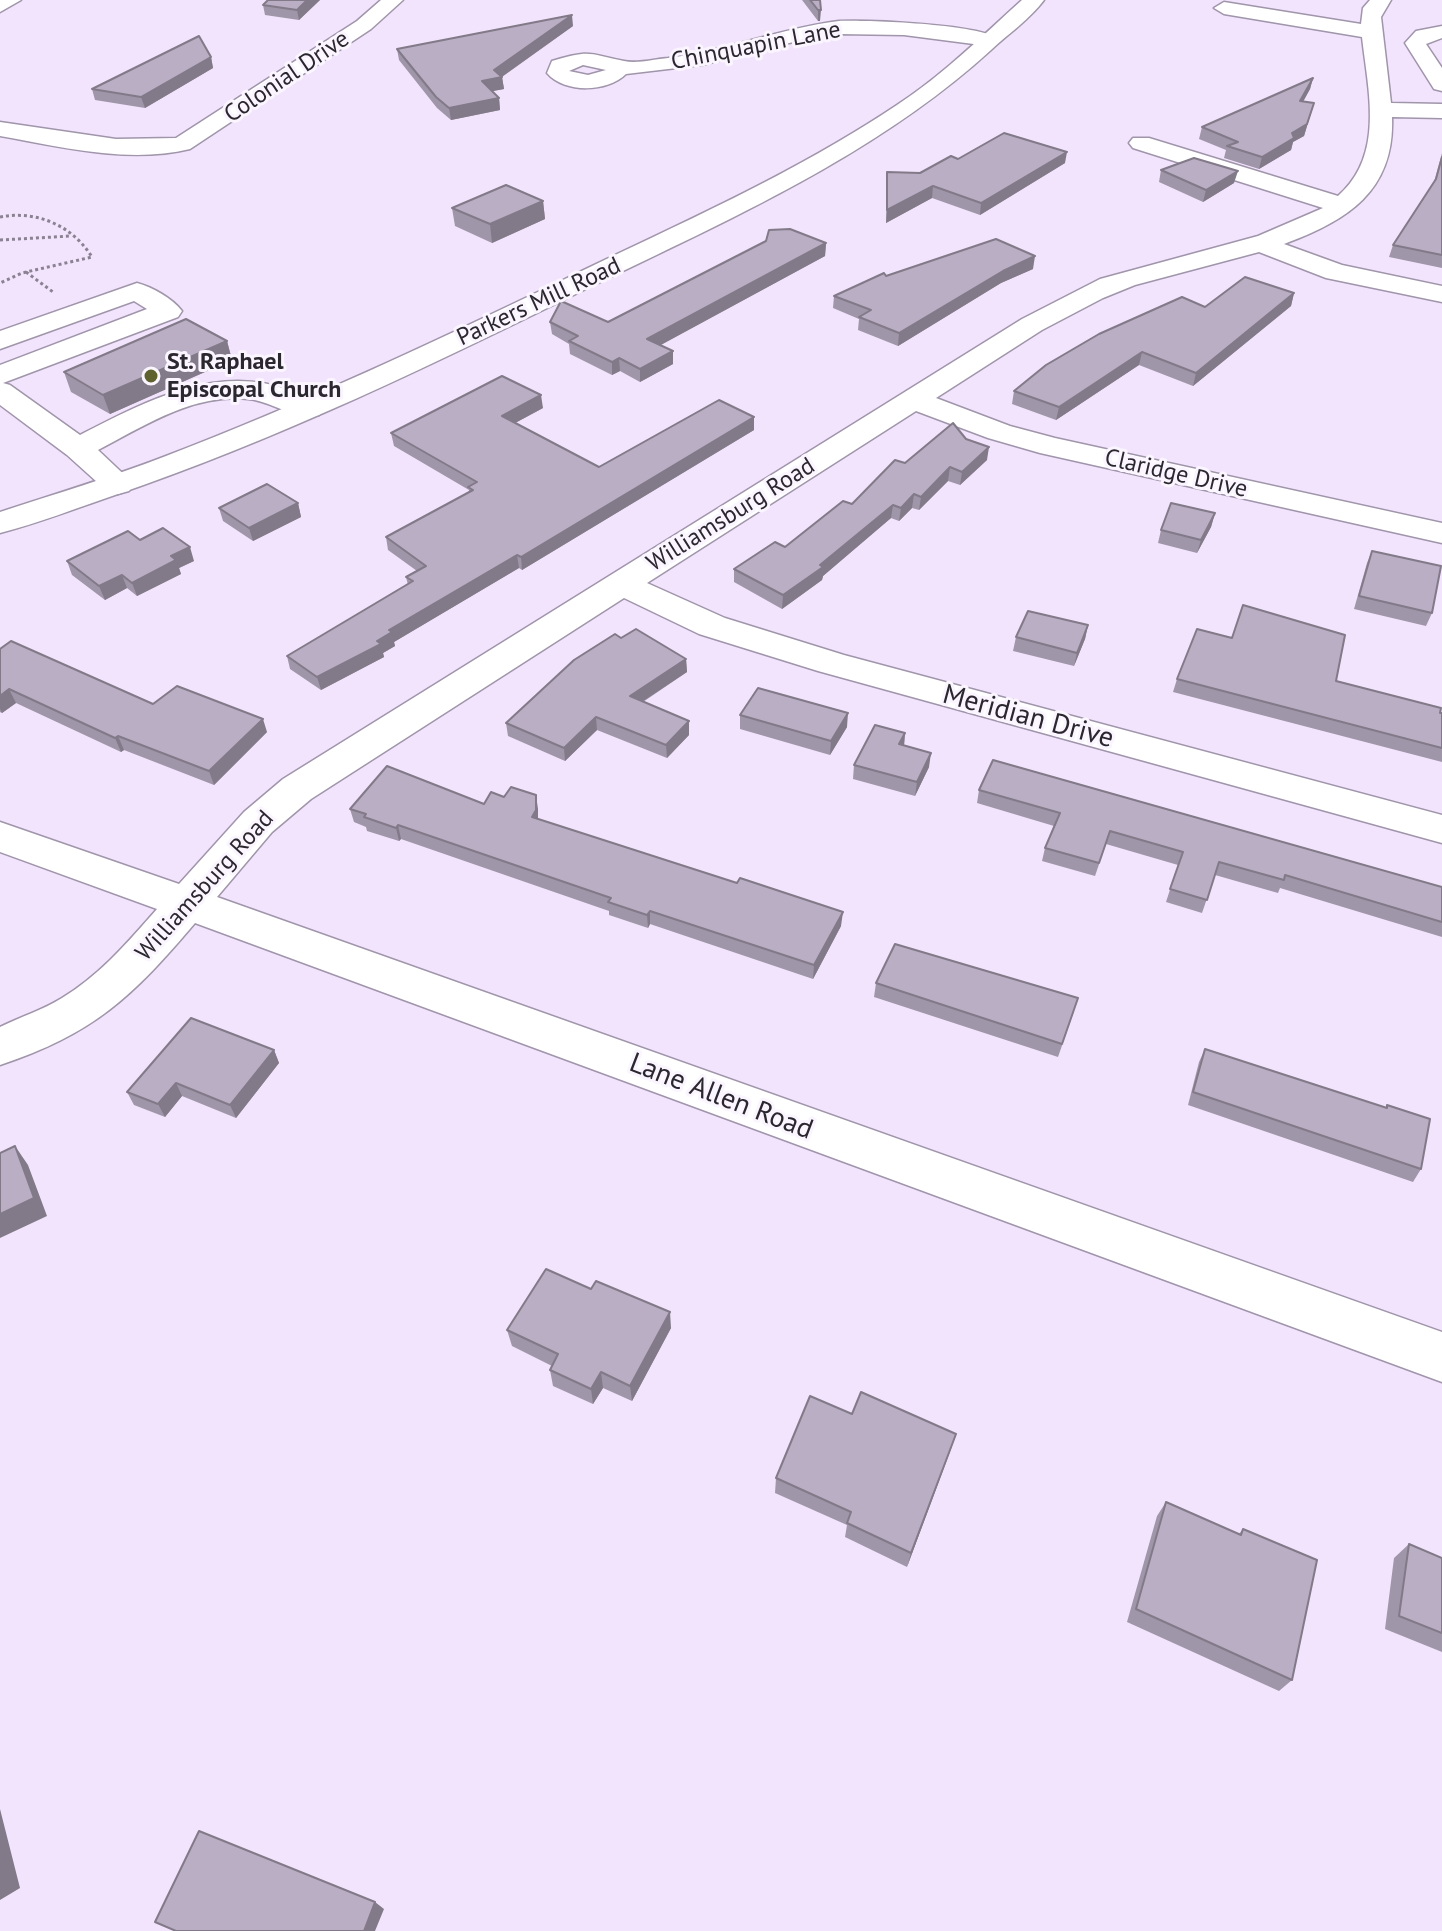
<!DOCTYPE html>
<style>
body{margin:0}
canvas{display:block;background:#f1e4fc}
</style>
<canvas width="1442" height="1931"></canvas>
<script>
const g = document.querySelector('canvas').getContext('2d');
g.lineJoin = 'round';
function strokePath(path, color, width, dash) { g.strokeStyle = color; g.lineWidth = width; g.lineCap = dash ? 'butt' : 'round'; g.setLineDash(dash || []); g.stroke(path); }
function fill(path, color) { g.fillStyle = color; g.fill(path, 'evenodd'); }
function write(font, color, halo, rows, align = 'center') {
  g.font = font + ' "PT Sans",sans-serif'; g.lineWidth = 6; g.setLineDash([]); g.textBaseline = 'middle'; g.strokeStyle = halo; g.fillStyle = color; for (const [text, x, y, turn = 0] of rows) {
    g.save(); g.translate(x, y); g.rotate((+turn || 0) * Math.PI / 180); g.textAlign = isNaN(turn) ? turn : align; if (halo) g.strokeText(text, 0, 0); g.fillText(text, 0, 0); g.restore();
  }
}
const path = new Path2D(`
 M0 217C36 210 72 225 92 257L22 273 0 283
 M0 240 71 236
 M26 272 53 292`);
const minor = new Path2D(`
 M0 0H21L0 12Z
 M381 0H403L371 29 190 149C129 164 61 147 0 136V122L116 139 176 138 357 21Z
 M1370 0H1391L1381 17 1391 103 1442 104V118L1392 117C1395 191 1347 221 1284 244L1342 265 1442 286V302L1326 278 1259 252 1135 285 1103 298 1042 330 936 398 1010 426 1055 438 1442 523V543L1040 453 988 438 916 411 647 583 725 618 844 655 1442 815V843L818 671 699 634 624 598 311 799 272 832 217 897 1442 1332V1382L195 923C133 996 94 1034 0 1065V1027C20 1017 43 1010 62 998 100 975 128 942 157 909L0 852V822L179 884 244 812 283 779 1022 319 1100 279 1258 236 1323 208 1133 148 1129 143 1133 138H1149L1338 196C1385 155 1368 91 1362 37L1224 14 1214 8 1224 2 1361 24 1363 8Z
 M839 21C865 20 985 24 999 40L989 46 904 35 839 34 809 38 702 65 626 74C608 92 565 94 547 73L552 61C591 49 589 54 624 61 637 64 655 59 668 58 726 51 781 28 839 21ZM583 65 606 70 588 75 569 71Z
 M1442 26V38L1426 44 1442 68V91L1434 89 1405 43 1416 31Z
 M137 283C152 287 172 298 182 311L178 317 3 383 10 385 80 435C144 402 218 362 291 391 303 396 316 399 323 409L319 415C295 421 272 401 248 399 194 393 144 426 98 450L134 484 129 491 118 494 107 491 67 455 0 405V365L147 309 134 301 0 349V331Z`);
const major = new Path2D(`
 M1022 0H1044C1030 19 1008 34 991 50 876 155 730 219 592 286 436 363 279 439 115 495 77 508 39 523 0 533V512C55 494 112 477 166 456 302 404 434 342 565 279 677 225 794 174 897 105 943 75 982 36 1022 0Z`);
const wall = new Path2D(`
 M320 0 299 20 265 15 263 5Z
 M802 0H820V21H818Z
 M573 26 502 77 504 89 492 91 499 98 500 110 451 120 437 108 399 60 397 49Z
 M211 57 213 68 145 108 95 100 92 89Z
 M1313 78 1310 89 1303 101 1314 103 1304 136 1293 142 1291 150 1259 169 1224 158 1226 150 1199 139 1202 127Z
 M1442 153V268L1389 257 1393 245 1434 182Z
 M958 159 1065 163 980 215 932 198 886 223 887 172 920 173Z
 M1161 170 1234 183 1203 202 1159 182Z
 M543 201 545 219 492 243 455 226 452 208Z
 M826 243 825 256 660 345 673 351V364L640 382 620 371 612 375 570 354 569 344 552 334 550 322H608Z
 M1033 269 1001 283 898 346 858 330 859 319 833 308 834 296 886 276Z
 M1294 293 1291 306 1193 386 1139 365 1056 420 1012 404 1014 391 1205 307Z
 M227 341 232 360 110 414 71 392 64 372Z
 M543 408 515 423 599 467 754 417V430L522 570 519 568 394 642 395 646 383 653 384 657 321 690 290 669 287 656 408 585 406 577 417 571 388 550 386 537 469 492V490L394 446 391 433Z
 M987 460 960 485 948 481 919 510 912 508 899 521 891 518 823 576 822 580 782 609 734 582V569L785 547 852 504 905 463Z
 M298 503 301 517 253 541 223 521 219 508Z
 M1215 513 1211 527 1197 553 1158 543 1161 530Z
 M140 540 194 561 179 568 181 574 137 596 127 588 105 600 72 575 67 561Z
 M1372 551 1432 613 1426 626 1354 609 1367 563Z
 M1088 625 1085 639 1074 666 1013 651 1016 637Z
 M621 638 686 659 687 672 643 702 689 735 667 758 597 730 565 761 508 736 506 723Z
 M0 649 153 704 267 732 214 785 124 750 121 752 16 703 2 713 0 712Z
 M1177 679 1336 681 1442 713V762L1173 692Z
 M740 715 847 727 830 755 740 729Z
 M905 733 904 745 929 767 915 796 853 779 854 765Z
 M979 790 1442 887V937L1280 888 1278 893 1215 875 1202 913 1166 902 1178 865 1106 844 1095 876 1042 861 1045 848 1054 826 977 803Z
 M536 795 538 819 841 926 813 979 650 924 648 928 609 915V911L401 839 399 841 367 831 366 827 354 822 350 809 484 804 504 797Z
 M876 983 1074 1011 1058 1057 874 997Z
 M1205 1049 1385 1108 1387 1105 1421 1169 1413 1182 1188 1105 1199 1062Z
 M274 1050 279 1063 236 1118 182 1096 165 1117 134 1105 127 1092Z
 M671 1328 632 1401 603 1388 593 1404 553 1386 550 1370 552 1366 512 1346 507 1330Z
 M852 1414 956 1434 907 1567 845 1537 847 1525 775 1493 776 1478Z
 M1166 1502 1239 1534 1243 1529 1292 1680 1279 1691 1127 1622 1157 1516Z
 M1409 1544 1442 1558V1652L1385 1629 1394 1558Z`);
const shadedWall = new Path2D(`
 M307 0H320L299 20 297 10Z
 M818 10H821L820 21H818Z
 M572 15 573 26 500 78 502 77 504 89 483 93 482 81 494 70Z
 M211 57 213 68 145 108 141 97Z
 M1313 78 1310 89 1297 113 1300 101Z
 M499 98 500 110 451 120 449 108Z
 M1314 103 1304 136 1293 142 1291 150 1259 169 1262 157 1292 133Z
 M1067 152 1065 163 980 215 981 203Z
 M1238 171 1234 183 1203 202 1206 190Z
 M933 186 932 198 886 223 887 210Z
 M543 201 545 219 492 243 490 224Z
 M826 243 825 256 648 352 647 339Z
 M1035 256 1033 269 1001 283 898 346 899 333 1003 271Z
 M1294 293 1291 306 1193 386 1196 373Z
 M227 341 232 360 110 414 103 395Z
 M673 351V364L640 382V369Z
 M1142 352 1139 365 1056 420 1059 407Z
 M619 358 620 371 612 375V362Z
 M541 395 543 408 504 429 502 416Z
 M754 417V430L522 570 521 557Z
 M989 447 987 460 960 485 962 472Z
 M950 467 948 481 919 510 921 497Z
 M914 494 912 508 899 521 901 508Z
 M298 503 301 517 253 541 249 528Z
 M893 505 891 518 823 576 822 580 782 609 783 595Z
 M1215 513 1211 527 1197 553 1201 540Z
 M190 547 194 561 179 568 181 574 137 596 132 583 171 556Z
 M517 555 519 568 394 642 395 646 383 653 384 657 321 690 317 677 377 641 389 630Z
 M122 575 127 588 105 600 99 586Z
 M1088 625 1085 639 1074 666 1077 653Z
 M686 659 687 672 631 709 630 696Z
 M9 689 16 703 2 713 0 709V696Z
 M848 713 847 727 830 755 831 741Z
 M596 717 597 730 565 761 564 748Z
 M263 719 267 732 214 785 209 771Z
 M689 721V735L667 758 666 745Z
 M905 733 904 746 899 744Z
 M118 736 124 750 121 752 115 738Z
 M931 753 929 767 915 796 917 782Z
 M536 795 538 809V824L532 817Z
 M398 825 401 839 399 841 396 828Z
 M650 911V924L648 928 647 915Z
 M843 912 841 926 813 979 814 965Z
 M274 1050 279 1063 236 1118 230 1105Z
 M176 1083 182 1096 165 1117 158 1104Z
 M15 1146 28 1165 47 1216 0 1238V1214Z
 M670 1312 671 1328 632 1401 630 1386Z
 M601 1372 603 1388 593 1404 591 1389Z
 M956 1434 951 1449 907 1567 911 1553Z
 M0 1809 20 1888 0 1900Z
 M375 1902 384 1909 375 1931H364Z`);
const building = new Path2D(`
 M268 0H307L297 10 263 5Z
 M810 0H820L821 10H818Z
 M572 15 494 70 502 77 482 81 499 98 449 108 436 97 397 49Z
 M199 36 211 57 141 97 92 89Z
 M1313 78 1300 101 1314 103 1307 124 1292 133 1294 138 1262 157 1227 146 1238 142 1202 127Z
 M1004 133 1067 152 981 203 933 186 887 210V172L920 173 951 156 958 159Z
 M1442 157V255L1393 245 1436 179Z
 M1194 158 1238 171 1206 190 1161 170Z
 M506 185 543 201 490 224 452 208Z
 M790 229 826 243 647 339 673 351 640 369 619 358 612 362 569 341 578 336 550 322 561 301 608 322 766 241 769 230Z
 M996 239 1035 256 1003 271 899 333 859 317 871 310 834 296 884 273 886 276Z
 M1245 277 1294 293 1196 373 1142 352 1059 407 1014 391 1046 365 1099 334 1182 297 1205 307Z
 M186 319 227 341 103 395 64 372Z
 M502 376 541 395 502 416 599 467 719 400 754 417 521 557 517 555 389 630 392 632 377 641 381 644 317 677 287 656 413 581 406 577 426 566 386 537 473 490 468 487 477 482 391 433Z
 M953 423 966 439 989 447 962 472 950 467 921 497 914 494 901 508 893 505 820 565 823 567 783 595 734 569 775 542 785 547 843 501 852 504 895 460 905 463Z
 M267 484 298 503 249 528 219 508Z
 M1171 503 1215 513 1201 540 1161 530Z
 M163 528 190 547 171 556 176 560 132 583 122 575 99 586 67 561 128 531 140 540Z
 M1372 551 1441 566 1432 613 1359 596Z
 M1243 605 1345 635 1336 681 1441 708 1440 713H1442V748L1177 679 1197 629 1232 638Z
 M1028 611 1088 625 1077 653 1016 637Z
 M636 629 686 659 630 696 689 721 666 745 596 717 564 748 506 723 574 660 615 634 621 638Z
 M11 641 153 704 177 686 263 719 209 771 118 736 115 738 9 689 0 696V649Z
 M758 688 848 713 831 741 740 715Z
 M875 725 905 733 899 744 931 753 917 782 854 765Z
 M993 760 1442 887V922L1285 875 1284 880 1219 862 1207 900 1170 889 1183 852 1110 831 1099 863 1045 848 1060 813 979 790Z
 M387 766 484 804 491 792 504 797 511 787 536 795V810L532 817 737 883 740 878 843 912 814 965 650 911 647 915 608 902 611 898 398 825 396 828 364 817 366 814 350 809Z
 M895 944 1078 998 1062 1044 876 983Z
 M191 1018 274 1050 230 1105 176 1083 158 1104 127 1092Z
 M1205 1049 1387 1108V1105L1430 1119 1421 1169 1193 1092Z
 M15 1146 34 1198 0 1214V1153Z
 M546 1269 591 1289 596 1281 670 1312 630 1386 601 1372 591 1389 550 1370 558 1354 507 1330Z
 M861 1392 956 1434 911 1553 847 1523 851 1512 776 1478 810 1396 852 1414Z
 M1166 1502 1241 1535 1243 1529 1317 1560 1292 1680 1136 1609Z
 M1409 1544 1442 1558V1633L1399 1616Z
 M199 1831 375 1902 364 1931H176L155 1922Z`);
const markers = [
 [151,376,8,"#5f612e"]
];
const farStreetnames = [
 ["Chinquapin Lane",756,46,-11],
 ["Colonial Drive",287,77,-34],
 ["Parkers Mill Road",539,302,-25],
 ["Claridge Drive",1176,474,13],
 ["Williamsburg Road",731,515,-32],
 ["Williamsburg Road",205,886,-48]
];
const farPoinames = [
 ["St. Raphael",167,362],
 ["Episcopal Church",167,390]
];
const streetNames = [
 ["Meridian Drive",1028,717,15],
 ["Lane Allen Road",721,1097,21]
];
strokePath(minor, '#a095ab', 3);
strokePath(major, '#a095ab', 3);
strokePath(path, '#8a8292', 3, [3, 3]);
fill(minor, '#fff');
fill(major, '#fff');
fill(wall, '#a096a9');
fill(shadedWall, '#827a89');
fill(building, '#baaec4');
strokePath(building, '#827a89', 2);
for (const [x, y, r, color] of markers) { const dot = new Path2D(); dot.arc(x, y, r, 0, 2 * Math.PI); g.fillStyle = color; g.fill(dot); strokePath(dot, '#faf5ff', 3); }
write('24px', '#2b272f', '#faf5ff', farStreetnames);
write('bold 24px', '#2b272f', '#faf5ff', farPoinames, 'left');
write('28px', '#2b272f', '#faf5ff', streetNames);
</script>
